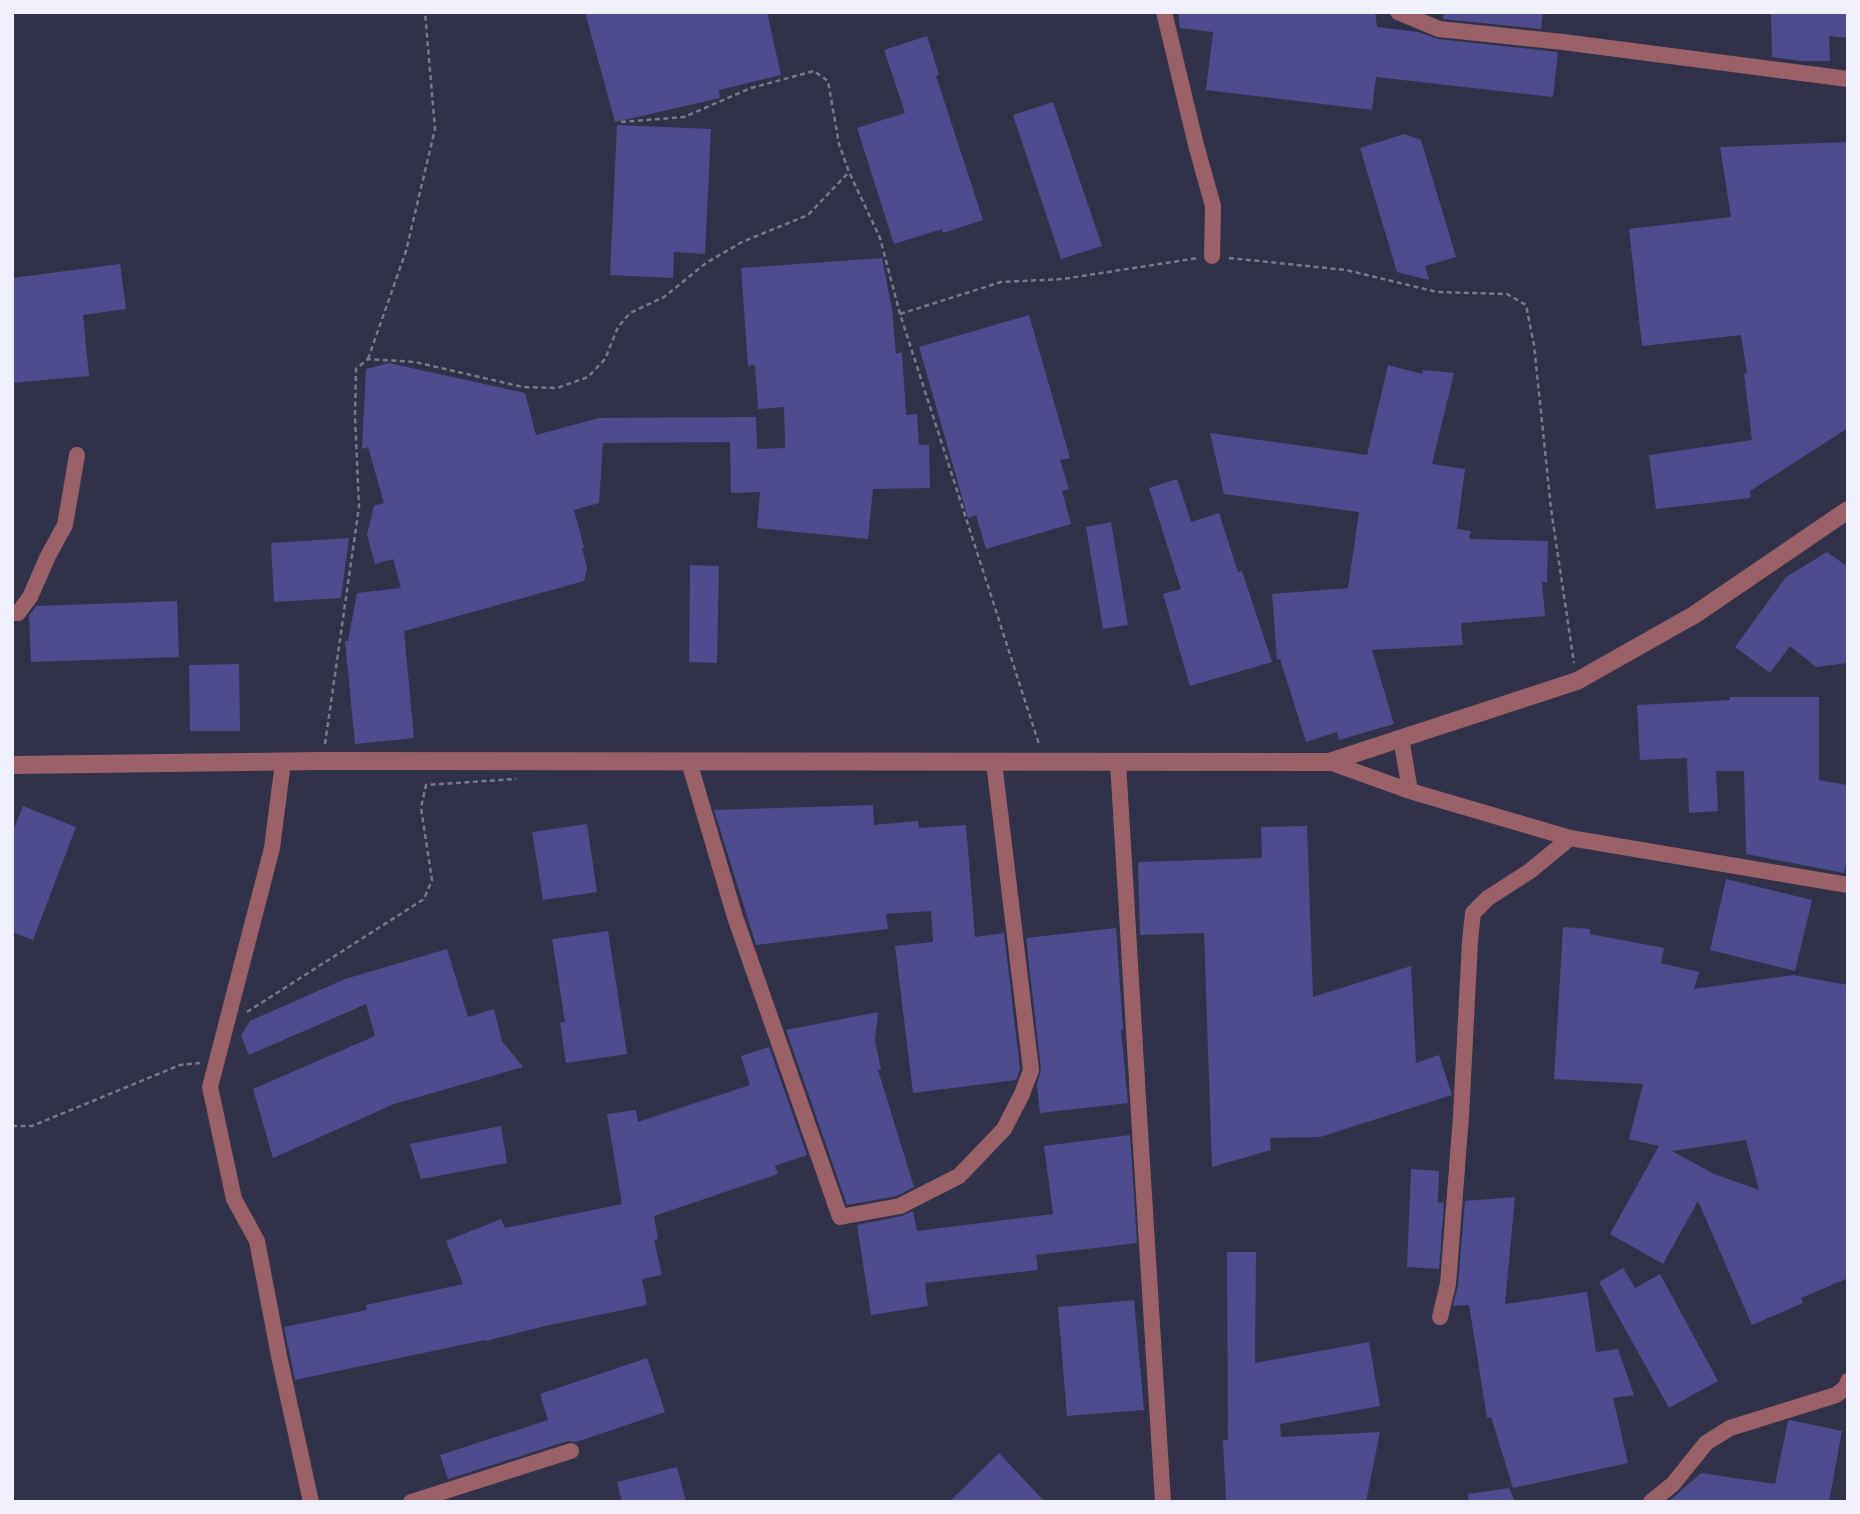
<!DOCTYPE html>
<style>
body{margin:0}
#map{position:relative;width:1860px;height:1514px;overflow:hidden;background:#313249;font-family:"PT Sans Narrow",sans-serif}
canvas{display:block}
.frame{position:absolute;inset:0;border:14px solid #f0f1fd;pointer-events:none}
</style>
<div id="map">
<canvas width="1860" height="1514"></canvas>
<div class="frame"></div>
</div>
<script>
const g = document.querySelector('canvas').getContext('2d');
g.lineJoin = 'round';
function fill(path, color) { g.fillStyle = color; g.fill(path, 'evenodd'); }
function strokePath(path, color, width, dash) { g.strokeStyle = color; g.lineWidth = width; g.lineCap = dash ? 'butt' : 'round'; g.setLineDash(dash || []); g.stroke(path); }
const building = new Path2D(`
 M585 12H767L781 75 719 90 720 98 615 122Z
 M1178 12H1375L1377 27 1418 32 1438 39 1558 52 1553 97 1376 77 1372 110 1206 90 1213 32 1180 28Z
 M1444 12H1543L1541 29 1443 19Z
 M1771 12H1848V38L1829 36 1830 61H1801L1772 57Z
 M927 36 939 75 936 76 983 220 943 233 942 229 894 244 857 128 905 113 884 50Z
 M1053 102 1102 246 1061 259 1013 115Z
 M617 125 711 129 705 254 674 252 673 278 610 275Z
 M1404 134 1421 140 1456 257 1425 266 1429 280 1397 272 1360 148Z
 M1848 142V428L1750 491 1751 498 1656 509 1649 455 1752 440 1744 374 1747 373 1741 335 1642 346 1629 229 1731 217 1720 147Z
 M882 258 892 309 896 354 902 352 906 415 917 414 919 445H929L930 488 873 489 868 539 757 528 760 492 731 493 730 442 603 443 599 503 574 510 584 547 582 548 587 568 584 581 404 631 414 738 355 744 345 641H348L357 593 401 588 393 559 375 564 367 535 374 506 384 503 368 447 362 449 366 369 389 363 525 393 536 435 599 418 756 417 757 449 785 448 784 407 758 409 755 365 748 366 741 268Z
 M120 264 126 309 83 315 89 376 12 383V278Z
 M1029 315 1070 458 1060 460 1069 489 1062 491 1071 524 986 549 976 515 968 518 919 347Z
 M1388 365 1422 374 1423 370 1454 373 1432 464 1465 469 1457 529 1471 531 1469 539 1548 541 1547 582H1542L1545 616 1461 623 1463 645 1372 650 1394 724 1339 740 1337 732 1306 742 1280 659 1277 660 1272 594 1348 588 1359 512 1224 494 1210 433 1367 455Z
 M1177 479 1191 522 1219 513 1238 572 1242 571 1272 662 1190 686 1163 594 1181 589 1149 488Z
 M1111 522 1128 625 1103 629 1086 527Z
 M349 538 341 598 274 602 271 543Z
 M1827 552 1848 567V663L1816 667 1790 646 1770 673 1735 647 1786 577Z
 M690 565 719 566 717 663 689 662Z
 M177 601 179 657 31 662 29 616 36 606Z
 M239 664 240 731H190L189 665Z
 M1730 697H1819V780L1847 785 1848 852 1844 873 1746 854 1744 771H1716L1718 811 1689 813 1687 758 1640 760 1637 705 1730 700Z
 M873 805 874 825 918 821 919 828 966 825 975 937 1004 933 1020 1069 1016 1080 913 1093 895 946 933 942 931 911 886 914 888 929 756 945 714 810Z
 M23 806 76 827 33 940 12 932V833Z
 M587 824 597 892 543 900 532 832Z
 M1307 826 1313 997 1411 966 1416 1063 1439 1055 1452 1095 1320 1137 1270 1138 1271 1150 1212 1167 1204 933 1140 935 1138 862 1262 858 1261 827Z
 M1726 879 1812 900 1795 971 1710 950Z
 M1563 927 1590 929V934L1664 948 1661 963 1699 972 1694 989 1793 975 1848 985V1278L1801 1298 1803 1303 1752 1325 1698 1201 1663 1264 1610 1234 1659 1146 1629 1139 1643 1084 1554 1079ZM1746 1140 1759 1190 1714 1174 1672 1151Z
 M1116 928 1123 1030H1121L1128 1103 1040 1113 1037 1085 1041 1069 1026 938Z
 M608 931 627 1054 566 1063 560 1023 565 1022 552 939Z
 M447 949 468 1017 494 1009 502 1041 523 1067 394 1104 273 1158 253 1089 375 1036 366 1004 249 1055 241 1036 250 1021 345 979Z
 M878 1012 875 1041 881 1069 878 1070 914 1187 897 1196 847 1205 786 1030Z
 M769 1047 807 1155 775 1166 778 1174 654 1216 658 1239 654 1240 662 1275 642 1279 647 1305 545 1326 486 1341 485 1340 295 1380 284 1327 367 1310 366 1305 463 1284 446 1241 501 1219 505 1228 622 1204 607 1114 636 1110 638 1122 750 1085 741 1056Z
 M501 1126 507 1163 421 1179 410 1144Z
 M1130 1135 1137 1243 1036 1255 1038 1270 925 1283 928 1306 871 1315 857 1225 902 1216 913 1211 917 1231 1053 1214 1044 1146Z
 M1411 1169 1439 1171 1438 1203 1444 1202 1439 1269 1407 1267Z
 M1515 1197 1505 1304 1587 1292 1596 1352 1618 1349 1634 1395 1613 1398 1628 1463 1513 1488 1491 1417 1487 1418 1469 1305 1453 1306 1458 1285 1465 1201Z
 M1227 1252H1256L1255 1363 1369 1342 1380 1406 1280 1424 1281 1437 1380 1432 1366 1502H1226L1223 1440H1228Z
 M1623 1268 1635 1288 1660 1274 1718 1381 1669 1408 1599 1282Z
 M1134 1300 1144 1410 1067 1416 1058 1307Z
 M647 1358 665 1412 576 1442 568 1441 448 1479 440 1455 548 1420 540 1394Z
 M1790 1420 1842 1431 1829 1502H1668L1701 1473 1775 1484 1788 1421Z
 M999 1453 1045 1502H949Z
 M677 1467 686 1502H622L617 1482Z
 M1509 1488 1515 1502H1469L1468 1494Z`);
const path = new Path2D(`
 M621 122 684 117 751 88 814 71 828 81 839 144 849 172 880 238 900 314 1039 744
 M1229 258 1346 270 1437 292 1507 294 1526 305 1534 345 1551 509 1574 663
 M900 314 1001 282 1063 279 1198 258
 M368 359 406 251 435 129 425 12
 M325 744 359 507 355 417 356 369 368 359 415 362 523 387 557 388 588 377 605 359 618 327 630 313 664 297 706 263 742 242 808 215 849 172
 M247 1012 424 899 432 880 421 808 426 785 516 779
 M12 1126H32L180 1065 200 1063`);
const minor = new Path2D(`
 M1164 12 1196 145 1213 206 1212 256
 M1398 12 1439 29 1563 42 1848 79
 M12 613H18L30 597 48 556 65 525 77 455
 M1401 738 1410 791
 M283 762 272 848 210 1087 234 1199 257 1241 279 1356 311 1502
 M689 762 735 917 840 1217 900 1206 959 1176 1004 1129 1022 1094 1031 1070 994 762
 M1118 762C1131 1009 1149 1255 1163 1502
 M1329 762 1410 791 1570 838 1848 885
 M1440 1317 1448 1284 1461 1116 1470 941 1473 913 1488 898 1530 871 1570 838
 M411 1502 571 1451
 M1651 1502 1673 1484 1706 1443 1730 1428 1836 1395 1846 1387 1848 1381`);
const tertiary = new Path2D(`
 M12 765 322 761 1329 762 1577 681 1694 615 1848 510`);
fill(building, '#4e4b8e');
strokePath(path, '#78798c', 2.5, [5, 3.5]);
strokePath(minor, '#9a6168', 16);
strokePath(tertiary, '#9a6168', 18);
</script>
